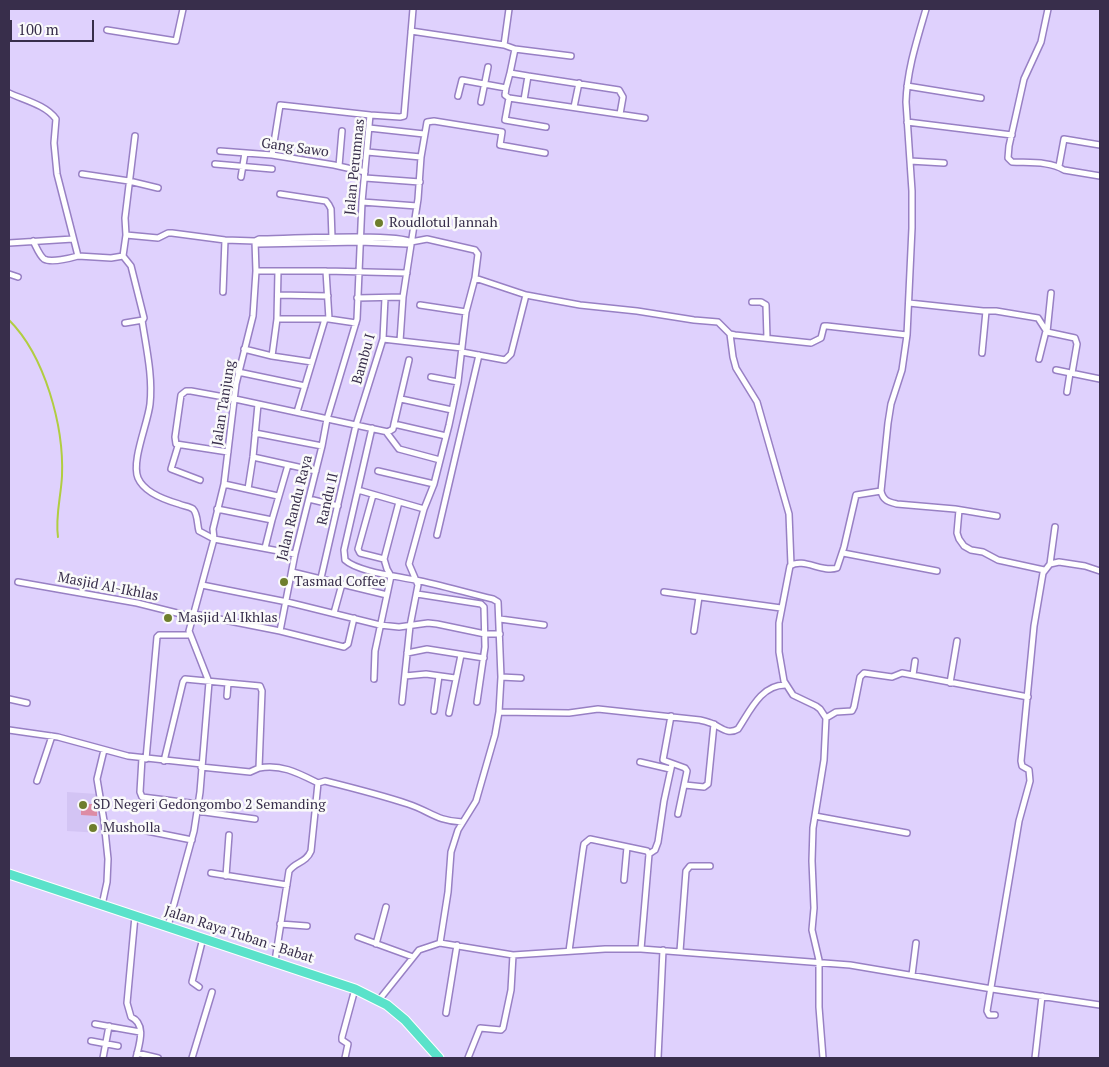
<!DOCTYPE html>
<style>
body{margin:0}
#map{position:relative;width:1109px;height:1067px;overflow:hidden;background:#dfd1fd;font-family:"PT Serif",serif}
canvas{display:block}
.frame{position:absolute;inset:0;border:10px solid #382e4b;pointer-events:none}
.scale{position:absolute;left:10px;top:20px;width:84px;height:22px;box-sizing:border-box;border:2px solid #382e4b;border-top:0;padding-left:6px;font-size:15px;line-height:18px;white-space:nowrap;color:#382e4b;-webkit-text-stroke:4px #fafafa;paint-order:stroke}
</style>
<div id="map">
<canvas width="1109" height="1067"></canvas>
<div class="frame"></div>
<div class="scale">100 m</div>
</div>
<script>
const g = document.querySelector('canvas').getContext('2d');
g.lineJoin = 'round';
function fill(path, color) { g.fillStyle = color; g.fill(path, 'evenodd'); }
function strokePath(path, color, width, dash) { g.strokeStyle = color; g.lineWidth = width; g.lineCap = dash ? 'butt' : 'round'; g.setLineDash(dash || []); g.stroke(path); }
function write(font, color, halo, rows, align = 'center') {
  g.font = font + ' "PT Serif",serif'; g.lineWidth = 5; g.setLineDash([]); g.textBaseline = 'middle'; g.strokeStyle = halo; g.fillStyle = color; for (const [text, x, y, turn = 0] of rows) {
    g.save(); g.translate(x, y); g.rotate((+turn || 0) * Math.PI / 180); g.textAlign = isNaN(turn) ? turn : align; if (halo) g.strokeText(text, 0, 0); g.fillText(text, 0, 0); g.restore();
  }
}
const built = new Path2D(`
 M67 792 97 794 102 833 67 831Z`);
const green = new Path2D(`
 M81 804H97V816L81 815Z`);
const stream = new Path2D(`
 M9 320C45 356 64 426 62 476 61 497 55 516 58 537`);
const street = new Path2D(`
 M926 9C917 40 907 70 906 102L912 191V228L907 335 902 370 891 404 888 423 881 491C883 501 889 502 897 504L955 509 997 516
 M1048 9 1041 42 1024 79 1009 146 1008 158 1012 162C1028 163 1050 161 1064 170L1100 176
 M107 30 176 41 183 9
 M411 31 504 45 515 49 510 73 528 76 524 100
 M504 45 509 9
 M515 49 571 56
 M528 76 619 90 623 97 620 114
 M907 86 981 98
 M506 88 510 73
 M9 93C24 100 46 105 56 119L54 143 57 174 78 256 111 258 123 256 126 235 125 218 135 136
 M458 96 462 80 506 88 505 95 509 98
 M481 102 488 67
 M574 107 579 83
 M907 122 1012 135
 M546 127 505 120 509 98 645 118
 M369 128 424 134
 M220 151 272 155 334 165 365 172
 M367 152 421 157
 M272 155 280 105 370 115
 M910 161 944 163
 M215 164 272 169
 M339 166 342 131
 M1059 166 1064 139 1100 145
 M82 174 129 181 158 188
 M241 177 245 153
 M365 178 420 182
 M280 194 326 201 329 205 331 209 332 238
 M362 202 417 206
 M126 235 158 238 168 233H172L225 240 255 241 259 239C281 239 399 233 411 242
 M33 241C36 246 39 255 44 259 51 263 71 258 78 256
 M255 241 258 244 360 242 407 244 411 242 427 239 475 250 478 254 475 278 466 312 458 382 449 425 434 484 424 509 409 564 418 585 410 626 402 702
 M9 243 73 239
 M123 256 131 266 144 318 143 320 125 323
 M256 271H326L407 273
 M326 271 329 319
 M9 274 18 277
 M475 278 526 295 580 305 637 311 694 320 718 322 730 334 735 335 811 343 821 338 824 326H827L907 335
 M223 292 225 240
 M278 295 328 296
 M357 298 403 297
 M752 302H761L766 305 767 338
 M909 303 983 311H996L1038 318 1047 332 1075 338 1077 344 1072 373
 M420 305 466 312
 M277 319H329L356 323
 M142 320C146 347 153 376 150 404 148 423 131 461 138 478 144 492 165 500 179 504 183 506 189 506 193 509 198 514 197 524 199 531L214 539 295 554
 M1047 332 1051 293
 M730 334 733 357 736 368 757 402 789 514 791 565
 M383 339 462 348
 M400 341 403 297 418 199 421 157 427 122 434 121 502 132 500 145 545 153
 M244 349 272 356 312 362
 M462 352 505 360 511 354 526 295
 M982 353 986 311
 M272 356 277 319 278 271
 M1039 359 1046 331
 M1056 370 1100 379
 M238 372 305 386
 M431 377 458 382
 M1067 392 1070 373
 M401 399 452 410
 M297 412 325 319
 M394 424 446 436
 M372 428 344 550 345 560C358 572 397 576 415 580 441 585 467 593 493 599L498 602 501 677 521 678
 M255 433 322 446
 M387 433 399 449 440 460
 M178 446 171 469 200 480
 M228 452 176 444 175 437 181 395 186 391H191L235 399 388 432 393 429 394 424 409 360
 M253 457 316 471
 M378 471 434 484
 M224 484 278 496
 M248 489 253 457 258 404
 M358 490 424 509
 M373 495 358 549 360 553 384 559
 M309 499 338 506
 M217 509 272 520
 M959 510 957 533 959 539 964 546 971 550 983 552 998 560 1044 570
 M437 535 479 355
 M265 548 272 520 288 465
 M843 553 937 571
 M1050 564 1055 527
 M292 572 387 595
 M321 578 356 425 383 339 385 298
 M18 582 137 603 193 617
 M202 585 287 602 380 625 399 627 428 623 437 624 485 634H500
 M664 592 781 608
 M417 594 481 604 484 607 485 647 477 702
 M334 613 342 584
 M194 614 280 631 344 647 348 644 354 618
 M500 619 544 625
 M280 631 295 554 322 446 327 419 357 319 362 202 370 115 400 117 404 116 413 9
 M694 631 699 597
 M407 653 427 649 484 658
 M913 675 915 661
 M405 676 426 674 455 678
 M374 679 375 651 391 576 387 569 384 559 399 502
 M950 683 957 641
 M227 696 228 683
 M9 699 27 703
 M434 711 439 676
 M499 712 501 677
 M449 713 461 655
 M671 716 663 760 685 768 687 771 678 814
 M826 718 836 712 852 711 854 707 860 677 864 673 892 677 902 673 1028 697
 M9 730 58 737 128 756 202 764
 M142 758 140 792 142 797 198 804
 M146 759 157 637 159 635H190
 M164 761 183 682 185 679 260 686 262 691 259 768 250 772 201 767
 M640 762 670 769
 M259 768C282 764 298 773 318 783
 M37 781 52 736
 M685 785 704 787 708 784 714 724
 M197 811 255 819
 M815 816 907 833
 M147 831 192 840
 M649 854 655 850 658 842 664 801 672 764
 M211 873 287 885
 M226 876 229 835
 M624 880 627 847
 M102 905 107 882 108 859 104 821 97 779 104 750
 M135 916 127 1003 131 1017C147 1024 139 1045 136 1058
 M280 924 307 926
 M168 926 194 831 200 792 209 682 189 631 214 539 213 529 224 484 236 384 253 316 256 271 255 241
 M358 937 413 957
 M440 943 448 892 451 852 458 830 476 801 495 735 499 712 569 713 598 709 700 720C704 721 709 722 713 724 722 728 728 735 738 729 750 711 761 685 785 685
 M376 944 386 907
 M569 951 583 850 584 844 590 839 647 851 649 854 641 949
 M680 951 686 871 690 866H710
 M275 961 289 871C295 862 306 863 311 851L318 783 325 781C353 788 381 795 408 804 430 811 436 821 462 822
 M912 975 916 943
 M199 987 192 982 203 938
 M379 1000 419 950 440 943 513 955 605 949H641L850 965 992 989 1100 1005
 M446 1013 457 945
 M995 1015H989L987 1011 1019 821 1030 781 1029 770 1022 766 1021 761 1034 626 1043 573 1050 564 1059 562 1085 566 1100 571
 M95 1024 140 1032
 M91 1041 118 1046
 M137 1053 158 1058
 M103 1058 109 1026
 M192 1058 212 992
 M345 1058 348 1044 342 1040V1037L355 989
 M468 1058 480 1028 501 1030 503 1028 511 990 513 955
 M658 1058 663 950
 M823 1058 819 1007V960L812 930 814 908 812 861 813 828 824 760 826 718 820 709 816 706 793 695 784 681 779 652V623L790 566C803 557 822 573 837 568L844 547 856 495 881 491
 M1035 1058 1042 996`);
const highway = new Path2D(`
 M9 874 355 989 387 1005 405 1020 439 1058`);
const markers = [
 [379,223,5,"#6e7e2d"],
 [284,582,5,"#6e7e2d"],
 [168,618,5,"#6e7e2d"],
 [83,805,5,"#6e7e2d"],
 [93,828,5,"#6e7e2d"]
];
const streetNames = [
 ["Gang Sawo",295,148,8],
 ["Jalan Perumnas",355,167,-84],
 ["Bambu I",364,359,-74],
 ["Jalan Tanjung",224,403,-81],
 ["Randu II",328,499,-77],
 ["Jalan Randu Raya",295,508,-76],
 ["Masjid Al-Ikhlas",108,587,11],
 ["Jalan Raya Tuban - Babat",239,935,18]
];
const poiNames = [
 ["Roudlotul Jannah",389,223],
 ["Tasmad Coffee",294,582],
 ["Masjid Al Ikhlas",178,618],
 ["SD Negeri Gedongombo 2 Semanding",93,805],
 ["Musholla",103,828]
];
fill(built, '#d3c4f4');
fill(green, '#dd8ca5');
strokePath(stream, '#b1cd41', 2);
strokePath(street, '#9880c4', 8);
strokePath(highway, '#fff', 11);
strokePath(street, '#fff', 5);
strokePath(highway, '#5ae2ca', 9);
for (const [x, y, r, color] of markers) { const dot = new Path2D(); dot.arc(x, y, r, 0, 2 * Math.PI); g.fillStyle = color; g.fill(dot); strokePath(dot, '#fafafa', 2); }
write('14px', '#382e4b', '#fafafa', streetNames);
write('14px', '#382e4b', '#fafafa', poiNames, 'left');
</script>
